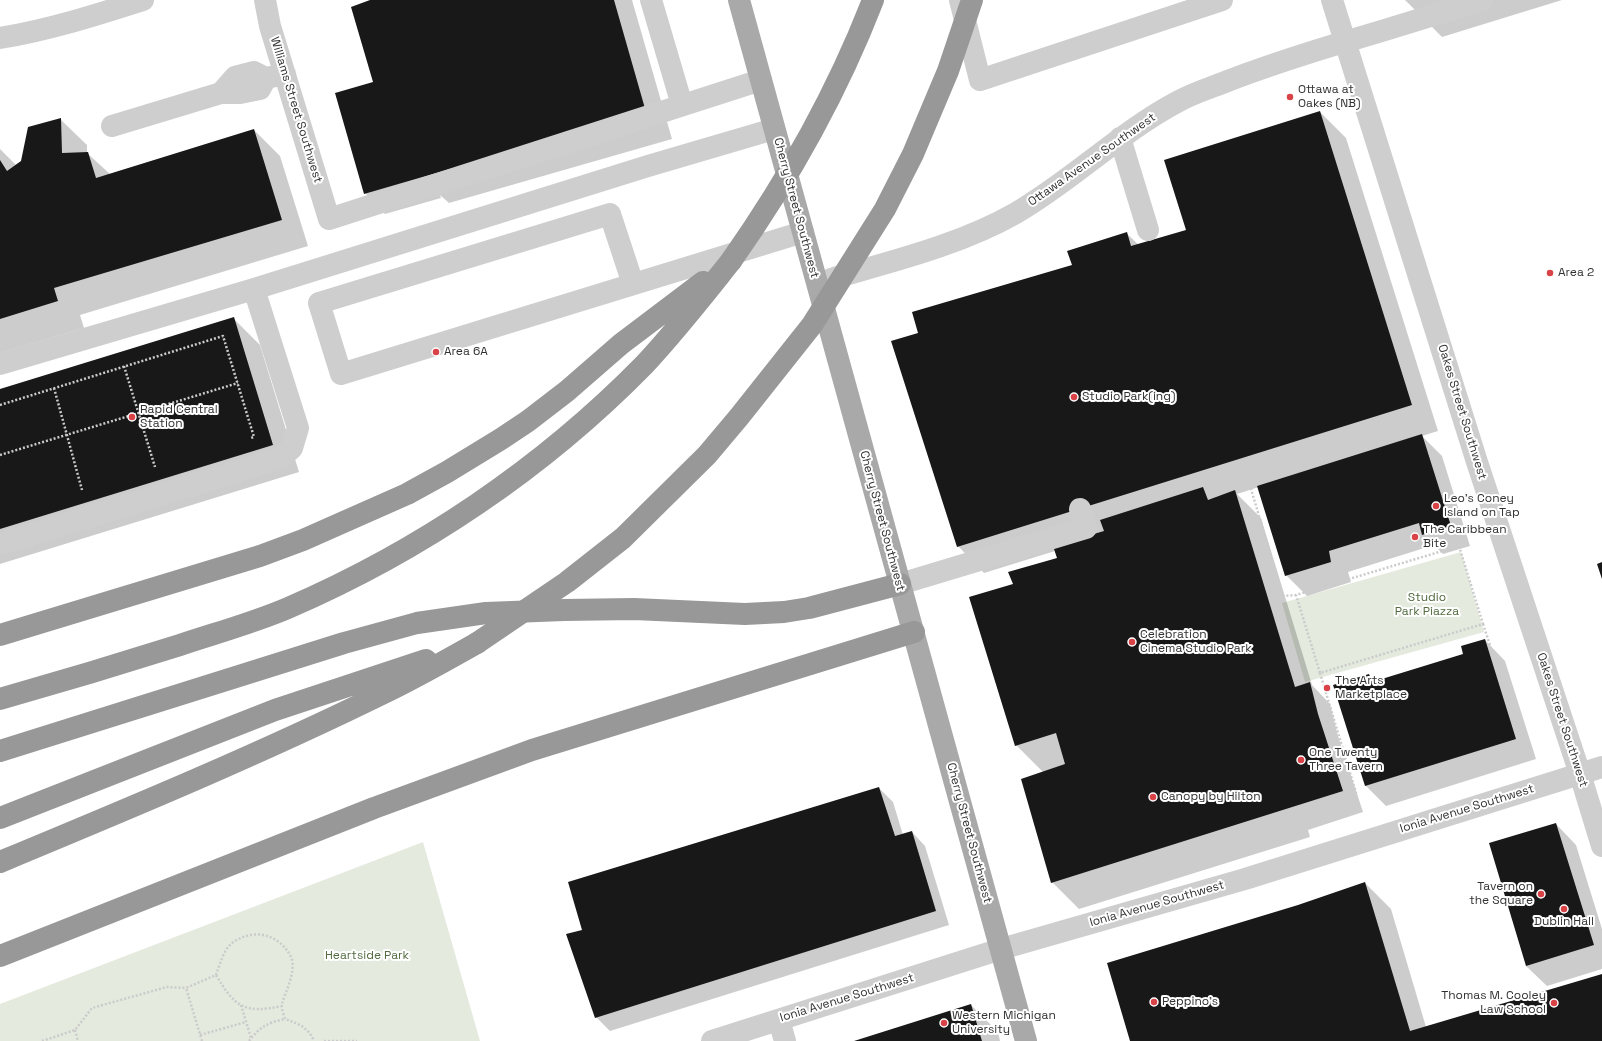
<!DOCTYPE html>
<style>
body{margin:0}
canvas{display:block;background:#fff}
</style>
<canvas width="1602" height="1041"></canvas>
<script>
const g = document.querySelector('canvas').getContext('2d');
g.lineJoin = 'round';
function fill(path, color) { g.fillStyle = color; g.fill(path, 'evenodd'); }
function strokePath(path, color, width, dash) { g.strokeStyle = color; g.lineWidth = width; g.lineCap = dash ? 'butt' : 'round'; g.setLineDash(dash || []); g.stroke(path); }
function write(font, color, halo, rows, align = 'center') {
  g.font = font + ' "Space Grotesk",sans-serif'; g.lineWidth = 4; g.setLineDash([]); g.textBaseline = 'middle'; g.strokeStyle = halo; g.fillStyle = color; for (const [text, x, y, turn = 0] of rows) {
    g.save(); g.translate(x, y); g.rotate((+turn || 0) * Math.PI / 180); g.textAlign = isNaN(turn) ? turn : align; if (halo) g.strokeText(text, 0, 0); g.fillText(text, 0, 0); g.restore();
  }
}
const green = new Path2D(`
 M1461 552 1484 632 1305 682 1282 603Z
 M423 842 480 1041H0V1004Z`);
const shadow = new Path2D(`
 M371 0H632L672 139 449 203 440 195 441 198 385 214 365 193 374 83Z
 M1405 0H1562L1442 37Z
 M1320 112 1346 138 1438 431 1422 436 1442 456 1470 546 1443 554 1434 545 1348 572 1351 582 1307 596 1286 575 1259 487 1237 494 1261 518 1312 685 1330 704 1338 736 1363 812 1308 830 1310 837 1079 909 1052 882 1044 773 1016 745 1014 585 1058 559 1055 551 984 573 958 546 919 334 1073 265 1126 233 1139 245 1188 230Z
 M60 119 87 145V153L110 174 254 130 280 156 308 246 80 315 84 328 0 353V149L16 165 22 161Z
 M233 318 260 345 299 472 0 564V390Z
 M1485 640 1505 661 1536 759 1386 806 1365 785 1369 675 1376 682 1464 655Z
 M879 788 893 802 903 835 912 832 925 846 949 925 610 1031 596 1017 583 930Z
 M1556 824 1576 845 1602 929V969L1547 986 1526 966Z
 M1365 883 1391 909 1426 1027 1602 975V1041H1131L1298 906Z
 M971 1005 998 1032 1000 1041H856Z`);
const building = new Path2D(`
 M370 0H614L646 112 364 194 335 93 373 82 351 7Z
 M1320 111 1412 405 957 547 891 341 918 333 912 312 1072 265 1067 251 1127 232 1131 246 1186 230 1164 160Z
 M61 118 62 153 88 152 96 178 254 129 282 220 54 288 58 301 0 319V160L7 171 21 161 28 127Z
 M234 317 273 445 0 529V389Z
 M1422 434 1451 526 1422 535 1419 523 1329 551 1331 562 1285 576 1257 486Z
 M1203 487 1208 500 1235 490 1295 687 1310 682 1318 714 1343 791 1051 883 1021 779 1065 764 1056 733 1015 746 969 597 1013 584 1008 572 1057 558 1053 546 1104 531 1100 520Z
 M1602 562V579L1597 564Z
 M1485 639 1516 739 1365 786 1333 685 1369 674 1372 682 1463 654 1461 646Z
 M879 787 895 836 912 831 936 911 595 1018 566 934 582 930 568 882Z
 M1556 823 1594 945 1526 966 1489 843Z
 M1365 882 1410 1031 1602 974V1041H1130L1107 963 1298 905Z
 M971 1004 982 1041H854Z`);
const path = new Path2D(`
 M124 366 155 467
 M54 388 82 490
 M0 405 223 336 254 437 251 438
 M0 455 238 383
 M1245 469 1283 596 1296 595
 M1108 512 1421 415
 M1459 546 1483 624 1320 673 1296 595Z
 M1483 624 1523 745
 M1320 673 1357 796
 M216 975C235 1007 244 1014 282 1006
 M241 1005 251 1038
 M75 1030 78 1041
 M200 1035 246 1022
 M42 1041 75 1030 92 1008 167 987 186 988
 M202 1041 186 988 216 975C220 964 224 947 235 941 256 928 280 935 291 957 297 971 285 992 282 1004 281 1009 284 1015 285 1019 299 1024 308 1027 314 1041
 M249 1041C261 1026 267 1023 285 1019
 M324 1041H357`);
const minor = new Path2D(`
 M265 0 270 26 329 219 761 80
 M651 0 682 105
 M960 0 980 80 1222 0
 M1332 0 1477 462 1580 774 1602 846
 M0 38C49 30 96 15 143 0
 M266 78 254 72 235 77 221 93H240L260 89 266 78 285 74
 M112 126 221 93
 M1120 138 1148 230
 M831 279C893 261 960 245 1016 213 1073 180 1120 132 1179 101 1194 93 1210 88 1225 82 1261 68 1298 56 1334 45 1384 31 1433 15 1482 0
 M633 284 610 214 319 303 341 374 803 232
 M0 364 254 289 648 166 774 129
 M0 544 281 458 292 448 298 428 254 289
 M900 584 1086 528 1080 509
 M779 1020 785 1041
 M712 1041 1001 949 1245 879 1602 767`);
const major = new Path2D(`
 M739 0 1026 1041`);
const highway = new Path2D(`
 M0 635 260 556 303 540 407 494 447 472 501 439 528 421 567 391 621 344 703 282
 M0 699C60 682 120 664 180 645 216 633 253 623 288 608 420 551 543 468 644 365 675 332 703 296 731 261
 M0 751 344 643 417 623 486 613 564 610 634 609 745 614 784 612 809 608 900 584
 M0 818 275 710 426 660
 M0 862C130 808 260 754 386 692 417 677 447 660 477 643
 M0 956 374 808 532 750 914 632`);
const highwayBridge = new Path2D(`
 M731 261C788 180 837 93 873 0
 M477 643 567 582 623 538 707 455 739 417 812 325 885 209 913 154 948 71 972 0`);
const markers = [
 [1290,97,4,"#d94347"],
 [1550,273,4,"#d94347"],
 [436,352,4,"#d94347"],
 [1074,397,4,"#d94347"],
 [132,417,4,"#d94347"],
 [1436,506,4,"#d94347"],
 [1415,537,4,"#d94347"],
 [1132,642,4,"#d94347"],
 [1327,688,4,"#d94347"],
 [1301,760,4,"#d94347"],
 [1153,797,4,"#d94347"],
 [1541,894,4,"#d94347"],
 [1564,909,4,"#d94347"],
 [1154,1002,4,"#d94347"],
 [1554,1003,4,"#d94347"],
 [944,1023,4,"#d94347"]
];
const poiNames = [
 ["Ottawa at",1298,90],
 ["Oakes (NB)",1298,104],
 ["Area 2",1558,273],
 ["Area 6A",444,352],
 ["Studio Park(ing)",1082,397],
 ["Rapid Central",140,410],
 ["Station",140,424],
 ["Leo's Coney",1444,499],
 ["Island on Tap",1444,513],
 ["The Caribbean",1423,530],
 ["Bite",1423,544],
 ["Celebration",1140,635],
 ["Cinema Studio Park",1140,649],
 ["The Arts",1335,681],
 ["Marketplace",1335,695],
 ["One Twenty",1309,753],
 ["Three Tavern",1309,767],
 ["Canopy by Hilton",1161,797],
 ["Tavern on",1533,887,"right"],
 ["the Square",1533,901,"right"],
 ["Dublin Hall",1564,922,"center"],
 ["Thomas M. Cooley",1546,996,"right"],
 ["Law School",1546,1010,"right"],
 ["Peppino's",1162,1002],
 ["Western Michigan",952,1016],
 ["University",952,1030]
];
const streetNames = [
 ["Williams Street Southwest",296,110,73],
 ["Ottawa Avenue Southwest",1092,160,-35],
 ["Cherry Street Southwest",796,208,75],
 ["Oakes Street Southwest",1462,412,73],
 ["Cherry Street Southwest",882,521,75],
 ["Oakes Street Southwest",1562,720,72],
 ["Ionia Avenue Southwest",1467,809,-17],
 ["Cherry Street Southwest",969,833,75],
 ["Ionia Avenue Southwest",1157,904,-16],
 ["Ionia Avenue Southwest",847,998,-17]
];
const parkNames = [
 ["Studio",1427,598],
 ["Park Piazza",1427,612],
 ["Heartside Park",367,956]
];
fill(green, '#e4eade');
fill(shadow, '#0003');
fill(building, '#181818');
strokePath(path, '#cbcbcb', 2.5, [2, 2]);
strokePath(minor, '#cecece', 22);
strokePath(major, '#a9a9a9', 22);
strokePath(highway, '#989898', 22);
strokePath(highwayBridge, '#989898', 22);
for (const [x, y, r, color] of markers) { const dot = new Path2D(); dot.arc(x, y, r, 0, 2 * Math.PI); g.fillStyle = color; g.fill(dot); strokePath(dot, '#fff', 1.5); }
write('12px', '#313131', '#fff', poiNames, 'left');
write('12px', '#313131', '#fff', streetNames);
write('12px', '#536b41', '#fff', parkNames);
</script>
